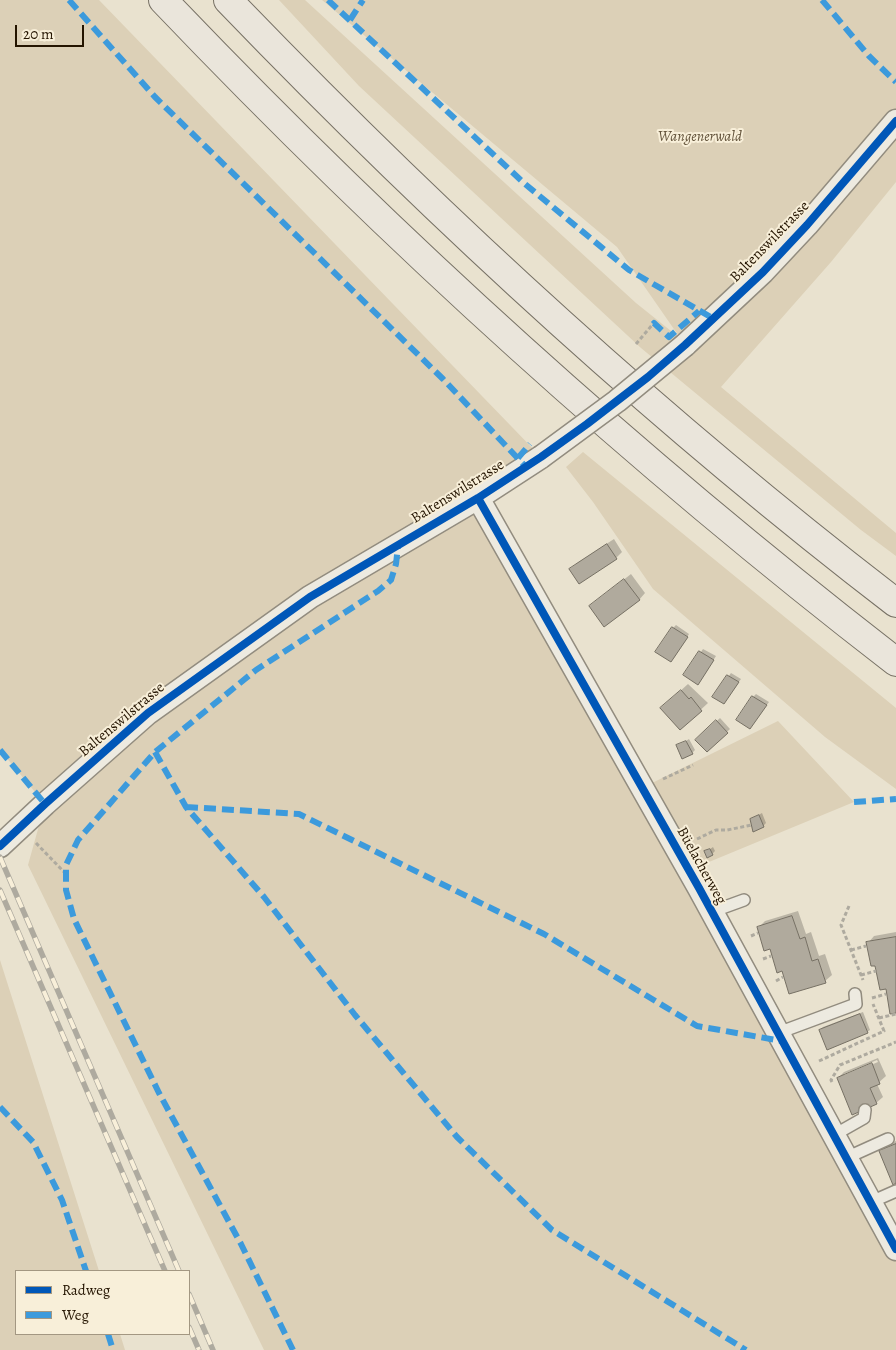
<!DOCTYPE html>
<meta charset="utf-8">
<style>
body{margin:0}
#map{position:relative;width:896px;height:1350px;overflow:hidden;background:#e9e2cf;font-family:Alegreya,serif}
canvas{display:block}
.legend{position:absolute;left:15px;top:1270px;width:175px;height:65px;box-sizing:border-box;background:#f8efd9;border:1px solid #a39782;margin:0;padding:6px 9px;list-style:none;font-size:15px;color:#241400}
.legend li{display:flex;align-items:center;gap:10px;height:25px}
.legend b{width:25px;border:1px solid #a39782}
.scale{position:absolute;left:15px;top:25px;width:69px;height:22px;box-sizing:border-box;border:2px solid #241400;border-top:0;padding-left:6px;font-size:15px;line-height:18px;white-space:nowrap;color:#241400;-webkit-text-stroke:4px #f8efd9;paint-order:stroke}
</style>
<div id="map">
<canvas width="896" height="1350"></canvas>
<ul class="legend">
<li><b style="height:6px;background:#0057b8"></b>Radweg</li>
<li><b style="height:6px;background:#3c9adc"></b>Weg</li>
</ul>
<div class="scale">20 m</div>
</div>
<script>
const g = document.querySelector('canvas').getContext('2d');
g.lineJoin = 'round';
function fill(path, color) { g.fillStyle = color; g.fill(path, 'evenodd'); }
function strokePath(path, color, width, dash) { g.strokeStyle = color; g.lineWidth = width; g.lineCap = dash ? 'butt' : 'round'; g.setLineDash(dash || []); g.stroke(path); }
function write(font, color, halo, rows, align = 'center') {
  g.font = font + ' Alegreya,serif'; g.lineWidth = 4; g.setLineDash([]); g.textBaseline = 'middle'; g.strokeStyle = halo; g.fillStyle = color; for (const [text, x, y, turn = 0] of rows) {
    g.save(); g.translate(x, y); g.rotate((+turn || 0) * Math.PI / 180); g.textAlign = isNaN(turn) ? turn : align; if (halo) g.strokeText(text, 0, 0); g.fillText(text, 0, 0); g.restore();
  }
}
const green = new Path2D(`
 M0 0H99L541 457 478 498 896 1249V1350H264L28 865 45 804 0 750Z
 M279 0H305L636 303 676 335 689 358 685 345 617 247 322 0H896V182L831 262 721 387 896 533V556L861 530 641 348 359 86Z
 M583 452 896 708V789L825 737 653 589 593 502 566 467Z
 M778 721 854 802 692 869 646 786Z
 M0 960 99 1271H16V1334H120L125 1350H0Z`);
const shadow = new Path2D(`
 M614 539 622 552 616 558 571 569 577 563Z
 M631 574 645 593 639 600 590 606Z
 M676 625 689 634 674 658 673 628Z
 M703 649 716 656 701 680 685 675Z
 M731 673 741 679 724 703 714 696Z
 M688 684 708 703 680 729 668 702Z
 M756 694 769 702 750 728 753 697Z
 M720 718 730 729 707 751 697 740Z
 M689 739 695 750 692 753 678 746Z
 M762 813 766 823 763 826 751 819Z
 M713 847 715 851 712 854 706 852Z
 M798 911 806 934 811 932 819 956 825 954 832 975 825 981 783 970 758 928 765 921Z
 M896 932V1011L868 943 874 936Z
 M863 1012 870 1030 867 1032 820 1030 823 1027Z
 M878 1058 886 1076 877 1084 883 1097 876 1103 838 1078 844 1072ZM877 1060 878 1062 844 1076V1074Z
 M896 1141V1182L880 1152 887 1145Z`);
const building = new Path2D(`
 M607 544 617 559 579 584 569 569Z
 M624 579 640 600 604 627 589 606Z
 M672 627 688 637 671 662 655 652Z
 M699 651 714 660 698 685 683 675Z
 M727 675 739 682 724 704 712 697Z
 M681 690 689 699 691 697 702 711 680 730 660 708Z
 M752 696 767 705 750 729 736 720Z
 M716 720 728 733 707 752 695 740Z
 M686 741 693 754 682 759 676 745Z
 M759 815 764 827 753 832 750 819Z
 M710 849 713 855 707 858 704 851Z
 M792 916 800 939 805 937 812 961 818 959 826 983 789 994 782 971 777 973 770 949 764 951 757 927Z
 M896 937V1013L890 1014 886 989 880 990 875 966H871L866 942Z
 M860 1014 868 1033 827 1050 819 1030Z
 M872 1063 880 1084 870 1088 877 1104 852 1115 837 1078Z
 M896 1144V1183L893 1185 879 1151Z`);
const path = new Path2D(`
 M636 344 653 324
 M663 779 693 765
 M697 839 716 830H727L752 825
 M36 843 66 874
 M849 906 841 925 863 980
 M751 936 758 933
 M851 950 866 946
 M763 959 771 956
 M861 975 876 971
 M776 981 783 977
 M872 998 886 994
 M879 1018 896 1014
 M819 1061 884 1031 873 1004
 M832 1082 831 1080 840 1065 896 1042`);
const service = new Path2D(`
 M711 912 744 900
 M778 1033 856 1004 855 994
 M834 1135 864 1118 865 1110
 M846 1158 888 1139
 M871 1202 896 1191`);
const minor = new Path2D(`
 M685 345 763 272 807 225 896 121
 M478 498 699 888 896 1249
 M0 846 45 804 148 713 310 597 478 498 541 457`);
const motorway = new Path2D(`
 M163 0C391 239 635 460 896 662
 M228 0C436 216 658 420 896 603`);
const rail = new Path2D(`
 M0 857 179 1271
 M0 890 165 1271
 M189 1294 213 1350
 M189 1327 199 1350`);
const minorBridge = new Path2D(`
 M541 457 617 401 685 345`);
const quiet = new Path2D(`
 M69 0 155 97 443 379 525 466
 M328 0 525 184 629 270 714 319
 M822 0 869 56 896 82
 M350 20 363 0
 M653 324 654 323 669 337 699 311
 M518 458 530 444
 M0 750 45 804
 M155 752 186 807 264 897 355 1015 457 1137 552 1230 746 1350
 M854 802 896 799
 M186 807 299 814 544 934 697 1026 782 1041
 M0 1107 33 1142 62 1200 86 1271
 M108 1334 113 1350
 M293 1350 241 1244 159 1093 74 919 66 890V865L78 840 155 752 256 670 378 591 391 580 396 564 398 546`);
const cycleway = new Path2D(`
 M478 498 699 888 896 1249
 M0 846 45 804 148 713 310 597 478 498 541 457 587 424 648 377 685 345 763 272 807 225 896 121`);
const parkNames = [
 ["Wangenerwald",700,137]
];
const streetNames = [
 ["Baltenswilstrasse",770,242,-46],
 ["Baltenswilstrasse",458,492,-32],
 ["Baltenswilstrasse",122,720,-40],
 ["Büelacherweg",701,866,61]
];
fill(green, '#dcd0b7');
fill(shadow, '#0003');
fill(building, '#b0aa9d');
strokePath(building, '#767064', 1);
strokePath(service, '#928c7f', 14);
strokePath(minor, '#928c7f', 25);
strokePath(motorway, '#767064', 30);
strokePath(path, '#aeaa9f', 3, [4, 2.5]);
strokePath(service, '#edeae0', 11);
strokePath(minor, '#edeae0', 22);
strokePath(motorway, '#eae5db', 28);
strokePath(rail, '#aeaa9f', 5.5);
strokePath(rail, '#f8efd9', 4, [11]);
strokePath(minorBridge, '#928c7f', 25, []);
strokePath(minorBridge, '#edeae0', 22);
strokePath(quiet, '#3c9adc', 6, [12, 6]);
strokePath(cycleway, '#0057b8', 8);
write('italic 15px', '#615139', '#f8efd9', parkNames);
write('15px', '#241400', '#f8efd9', streetNames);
</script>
